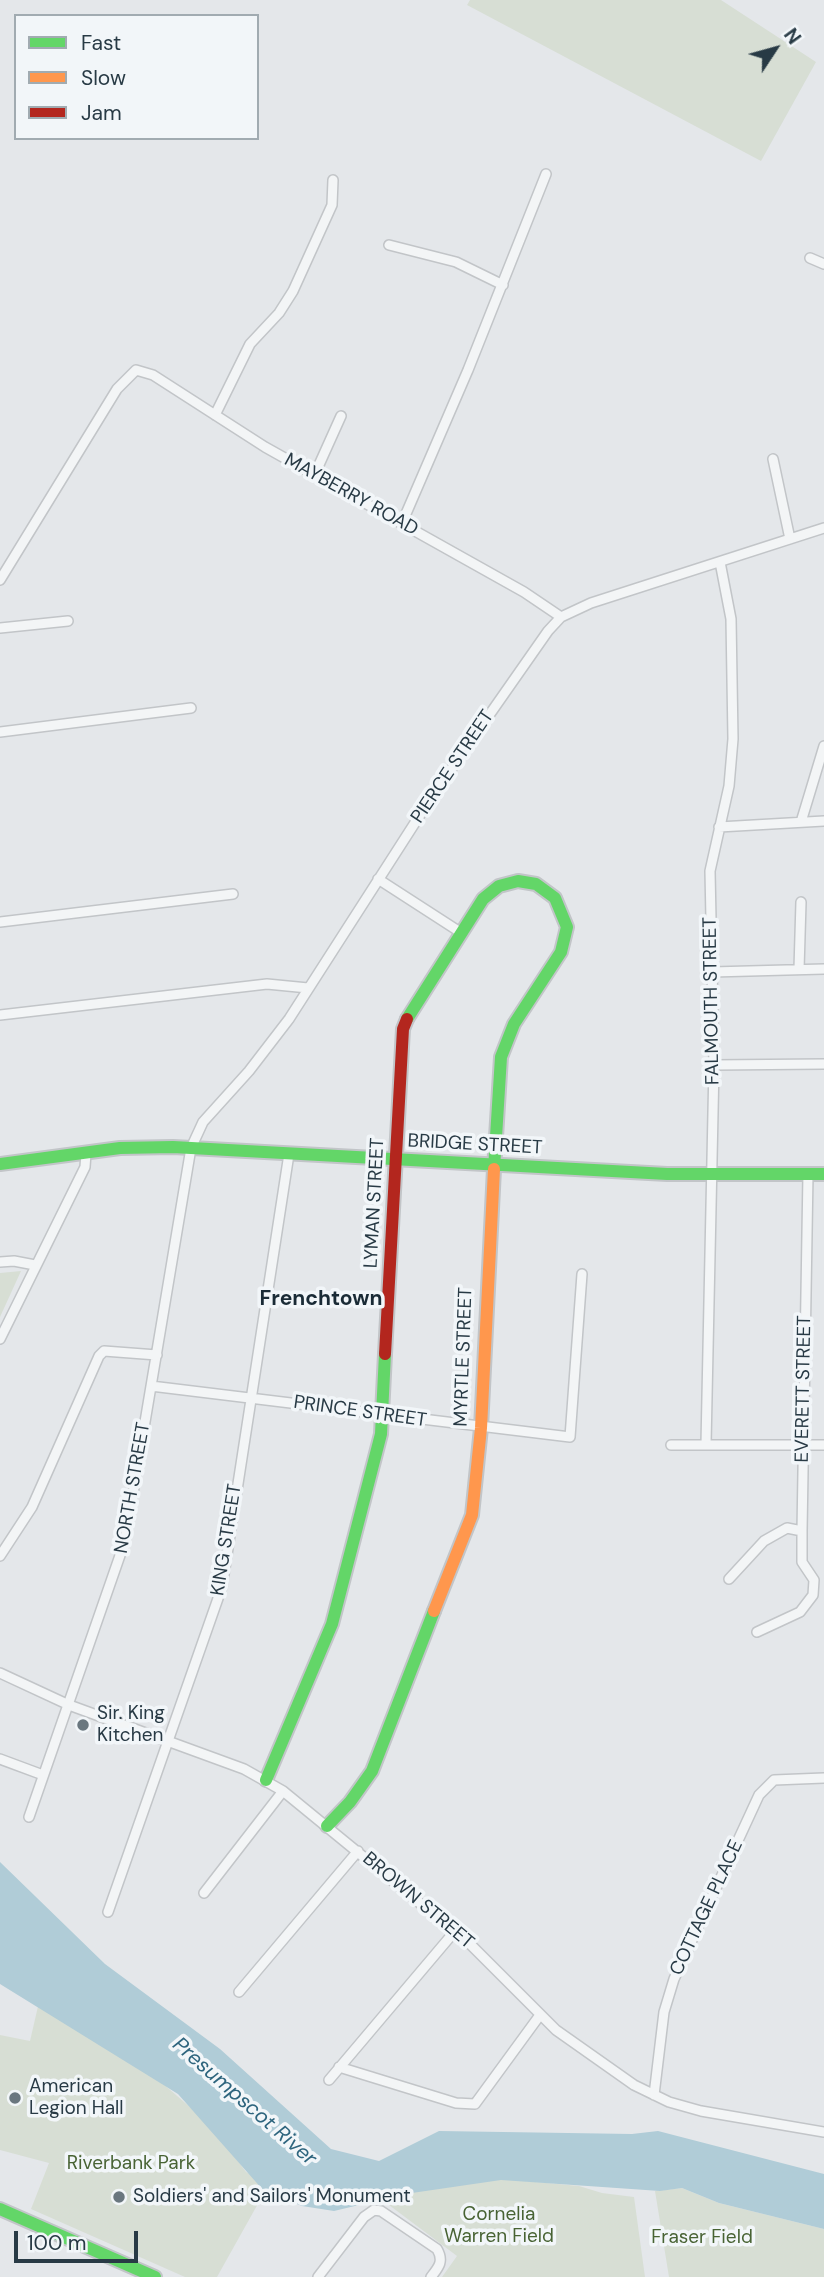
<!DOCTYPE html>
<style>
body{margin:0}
#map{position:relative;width:824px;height:2277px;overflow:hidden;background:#e4e7ea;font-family:"DM Sans",sans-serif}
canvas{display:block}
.legend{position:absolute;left:14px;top:14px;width:245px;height:126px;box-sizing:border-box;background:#f2f6f9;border:2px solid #a1abb1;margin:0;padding:9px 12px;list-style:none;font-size:21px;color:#283a45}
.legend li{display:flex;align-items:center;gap:14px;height:35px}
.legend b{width:35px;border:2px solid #a1abb1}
.north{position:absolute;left:740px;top:14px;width:70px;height:70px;-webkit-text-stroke:5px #f2f6f9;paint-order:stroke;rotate:54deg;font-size:19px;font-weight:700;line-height:28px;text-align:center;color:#283a45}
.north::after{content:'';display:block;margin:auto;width:24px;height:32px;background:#283a45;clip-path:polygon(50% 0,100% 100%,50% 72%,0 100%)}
.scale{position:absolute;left:14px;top:2231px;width:124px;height:32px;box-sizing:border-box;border:4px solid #283a45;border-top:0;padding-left:9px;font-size:21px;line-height:24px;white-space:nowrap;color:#283a45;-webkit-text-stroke:5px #f2f6f9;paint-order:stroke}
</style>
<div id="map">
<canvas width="824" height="2277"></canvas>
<ul class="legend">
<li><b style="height:9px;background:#63d668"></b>Fast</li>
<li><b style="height:9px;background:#ff974d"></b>Slow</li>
<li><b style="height:9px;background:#b3261e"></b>Jam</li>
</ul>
<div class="north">N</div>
<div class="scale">100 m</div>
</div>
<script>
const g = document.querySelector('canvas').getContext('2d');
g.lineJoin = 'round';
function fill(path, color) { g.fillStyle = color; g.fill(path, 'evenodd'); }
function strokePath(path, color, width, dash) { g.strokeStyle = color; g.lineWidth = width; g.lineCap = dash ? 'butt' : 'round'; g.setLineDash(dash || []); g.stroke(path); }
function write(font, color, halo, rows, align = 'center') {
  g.font = font + ' "DM Sans",sans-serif'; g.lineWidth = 7; g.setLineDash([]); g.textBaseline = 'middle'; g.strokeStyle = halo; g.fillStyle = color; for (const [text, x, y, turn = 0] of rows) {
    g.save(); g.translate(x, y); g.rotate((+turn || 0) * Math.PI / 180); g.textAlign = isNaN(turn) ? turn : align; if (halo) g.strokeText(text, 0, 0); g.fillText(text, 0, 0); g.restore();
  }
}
const green = new Path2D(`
 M470 0H721L816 62 761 161 467 5Z
 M21 1271 0 1317V1273Z
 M39 2002 154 2076 213 2127 246 2172 269 2184 217 2277H185L31 2209 49 2163 0 2150V2035L30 2041Z
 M461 2175 579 2186 602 2193 634 2197 645 2277H442L457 2256 381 2199Z
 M682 2188 719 2203 824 2229V2277H669L655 2191Z`);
const water = new Path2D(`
 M0 1862 105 1964 220 2049 331 2149 379 2161 439 2131 632 2134 658 2131 824 2174V2229L719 2203 682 2188 660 2191 501 2180 405 2194 334 2211 302 2206 263 2190 178 2094 0 1984Z`);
const street = new Path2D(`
 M389 245 456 262 503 285
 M810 258 824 264
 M215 415 250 344 279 313 293 291 332 205 333 180
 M773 459 790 539
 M314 476 341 416
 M402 523 468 370 546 174
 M0 580 117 389 136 370 153 375 265 447 524 592 561 617
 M0 628 68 621
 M0 732 191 708
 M801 822 824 746
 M719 827 824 821
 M378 879 460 932
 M0 922 233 894
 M799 969 801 902
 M712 972 824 969
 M0 1015 267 984 308 988
 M714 1065 824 1064
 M0 1262 14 1261 35 1265
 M0 1339 85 1167 86 1153
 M151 1386 570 1437 582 1274
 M706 1444 714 1065 710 871 729 786 733 739 731 619 720 562
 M671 1445H824
 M0 1556 32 1507 99 1356 104 1351 157 1355
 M729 1579 764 1541 787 1528 802 1531
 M757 1632 800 1612 813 1595 814 1580 802 1562V1531L808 1174
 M0 1673 69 1705 244 1769 283 1791 471 1945 556 2030 634 2085 669 2102 701 2111 824 2132
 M0 1759 43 1775
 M29 1817 125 1541 191 1148 203 1122 249 1071 289 1019 427 804 548 631 561 617 591 603 824 528
 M204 1893 283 1791
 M108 1912 222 1587 289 1154
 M239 1992 358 1851
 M339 2067 456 2103 475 2104 540 2015
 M329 2080 455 1931
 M654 2095 664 2012 674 1979 759 1795 774 1780 824 1778
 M318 2277 364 2217 374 2210 381 2211 437 2249C444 2261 439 2267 431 2277`);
const fast = new Path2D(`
 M407 1019 483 899 499 886 518 881 536 884 555 898 567 927 561 952 514 1024 501 1057 494 1169
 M0 1164 120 1148 173 1147 667 1174H824
 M266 1780 332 1624 381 1434 385 1354
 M327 1826 350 1802 372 1771 434 1611
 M0 2209 155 2277`);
const slow = new Path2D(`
 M434 1611 472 1515 481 1428 494 1169`);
const jam = new Path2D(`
 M385 1354 403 1029 407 1019`);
const markers = [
 [83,1725,7,"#6a777f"],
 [15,2098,7,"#6a777f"],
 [119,2197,7,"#6a777f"]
];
const streetNames = [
 ["MAYBERRY ROAD",351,495,29],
 ["PIERCE STREET",453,767,-56],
 ["FALMOUTH STREET",712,1001,-91],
 ["BRIDGE STREET",475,1145,3],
 ["LYMAN STREET",375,1203,-87],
 ["MYRTLE STREET",464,1357,-88],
 ["EVERETT STREET",804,1389,-89],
 ["PRINCE STREET",360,1412,8],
 ["NORTH STREET",133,1488,-80],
 ["KING STREET",227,1540,-81],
 ["BROWN STREET",418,1901,40],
 ["COTTAGE PLACE",707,1908,-65]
];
const poiNames = [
 ["Sir. King",97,1714],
 ["Kitchen",97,1736],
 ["American",29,2087],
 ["Legion Hall",29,2109],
 ["Soldiers' and Sailors' Monument",133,2197]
];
const parkNames = [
 ["Riverbank Park",131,2164],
 ["Cornelia",499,2215],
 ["Warren Field",499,2237],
 ["Fraser Field",702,2238]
];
const neighbourhoodNames = [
 ["Frenchtown",321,1299]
];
const waterNames = [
 ["Presumpscot River",244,2102,41]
];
fill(green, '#d7ded4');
fill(water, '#b0ccd7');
strokePath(street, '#c2c5c8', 12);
strokePath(fast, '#c2c5c8', 16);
strokePath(slow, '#c2c5c8', 16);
strokePath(jam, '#c2c5c8', 16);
strokePath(street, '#f3f5f6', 9);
strokePath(fast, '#63d668', 12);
strokePath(slow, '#ff974d', 12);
strokePath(jam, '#b3261e', 12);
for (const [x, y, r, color] of markers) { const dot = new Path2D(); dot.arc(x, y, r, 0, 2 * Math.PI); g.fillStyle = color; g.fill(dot); strokePath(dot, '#f2f6f9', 2.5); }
write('19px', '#283a45', '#f2f6f9', streetNames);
write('19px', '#283a45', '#f2f6f9', poiNames, 'left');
write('19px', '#486334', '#f2f6f9', parkNames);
write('bold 21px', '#1a2b36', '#f2f6f9', neighbourhoodNames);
write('italic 21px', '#2e657e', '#f2f6f9', waterNames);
</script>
